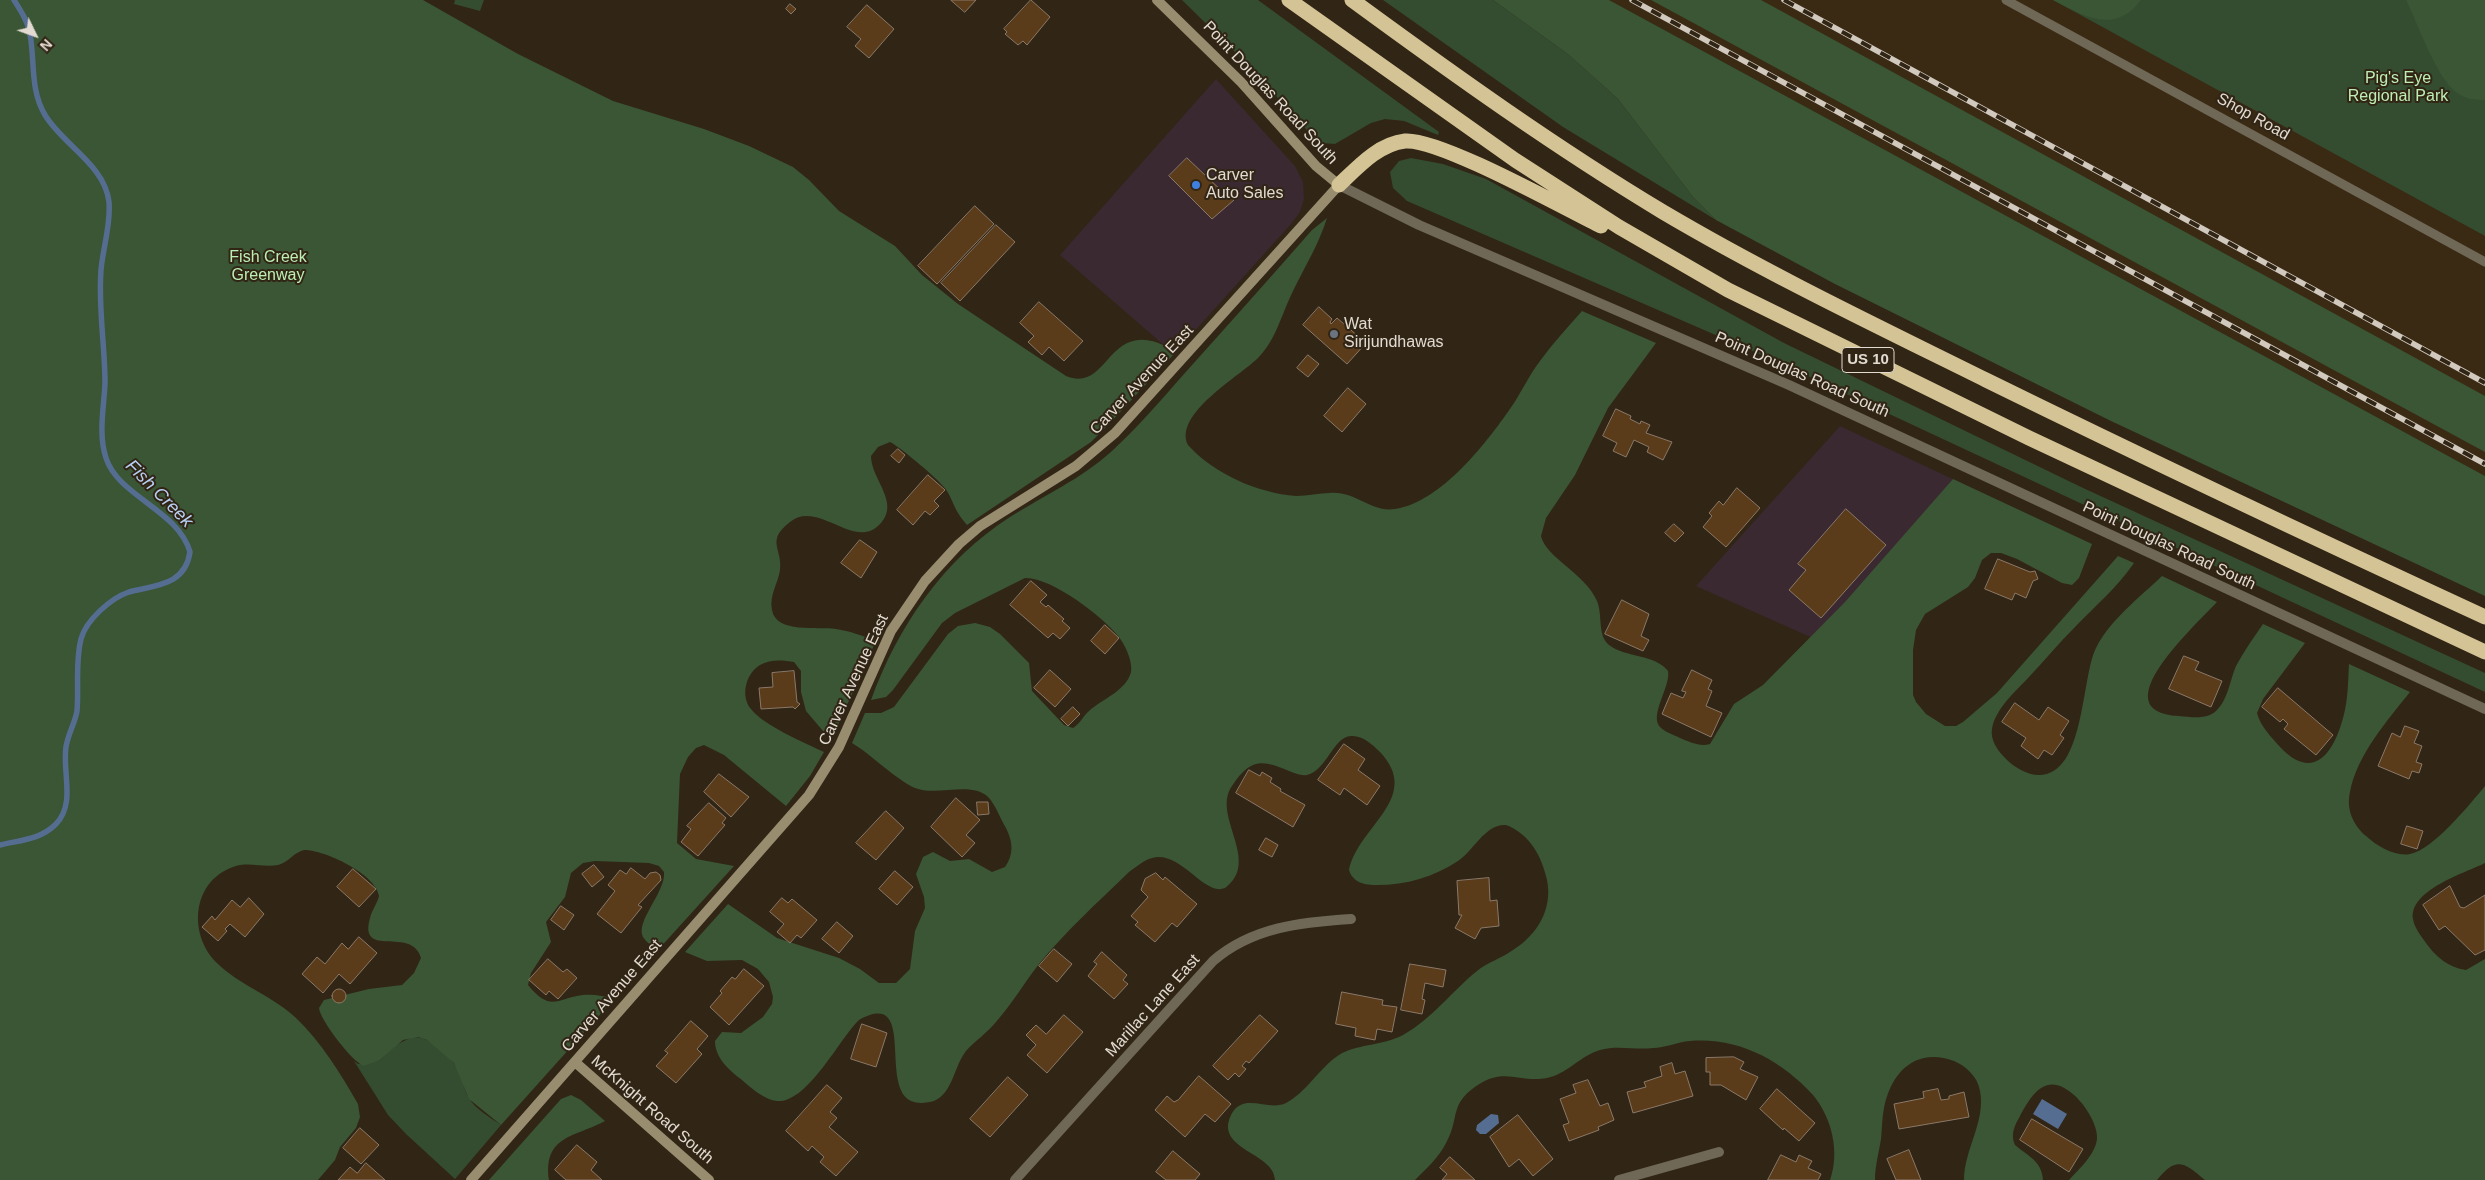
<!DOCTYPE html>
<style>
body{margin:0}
#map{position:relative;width:2485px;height:1180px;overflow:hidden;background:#312515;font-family:Helvetica,sans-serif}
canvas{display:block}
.north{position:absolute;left:10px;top:10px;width:50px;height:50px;-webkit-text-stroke:4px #312515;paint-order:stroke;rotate:132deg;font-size:14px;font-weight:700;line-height:20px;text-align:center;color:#e3dbd1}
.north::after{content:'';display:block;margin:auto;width:18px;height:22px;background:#e3dbd1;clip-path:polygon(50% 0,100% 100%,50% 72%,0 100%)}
</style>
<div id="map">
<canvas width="2485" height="1180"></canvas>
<div class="north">N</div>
</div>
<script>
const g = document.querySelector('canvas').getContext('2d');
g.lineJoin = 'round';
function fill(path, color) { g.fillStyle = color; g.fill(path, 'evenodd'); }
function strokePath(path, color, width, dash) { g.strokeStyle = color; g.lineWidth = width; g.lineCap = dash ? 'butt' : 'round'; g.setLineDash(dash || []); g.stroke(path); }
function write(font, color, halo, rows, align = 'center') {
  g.font = font + ' Helvetica,sans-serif'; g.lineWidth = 4; g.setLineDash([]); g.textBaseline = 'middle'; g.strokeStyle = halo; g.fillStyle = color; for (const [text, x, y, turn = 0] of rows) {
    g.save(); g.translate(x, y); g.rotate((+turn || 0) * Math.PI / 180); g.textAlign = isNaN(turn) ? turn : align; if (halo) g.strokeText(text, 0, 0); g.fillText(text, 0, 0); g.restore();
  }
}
const commercial = new Path2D(`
 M1216 79 1295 166 1303 182 1304 199 1300 212 1291 224 1174 354 1060 255Z
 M1840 426 1959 482 1817 640 1696 586Z`);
const built = new Path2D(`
 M1609 0H2053L2245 103 2485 236V476Z`);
const green = new Path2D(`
 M455 0H484L480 11 454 4Z
 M1182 0H1258L1439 132 1438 135 1404 121 1385 119 1371 123 1335 144 1322 143 1314 138 1248 65Z
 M1383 0H1493L1569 55 1618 99 1693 197 1716 220 1563 127Z
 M2053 0H2485V236Z
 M1411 158 1443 164 1486 179 1784 343 2081 487 2485 673V692L1780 363 1407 201 1393 188 1390 172 1399 161Z
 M412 1037C431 1036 452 1056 459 1072 463 1080 464 1090 469 1098 475 1109 491 1118 501 1125L455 1179 406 1134 388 1115 354 1061 358 1064 380 1060 396 1045Z`);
const forest = new Path2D(`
 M0 0H423L518 54 613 101 704 129 749 146 793 167 809 180 839 211 895 246 922 275 958 304 1066 376C1111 395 1107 309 1176 352L1110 423 1091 442 967 525C954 510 955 505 947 491 942 482 899 446 890 442L878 447 871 456C871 479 900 502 881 523 855 553 819 499 790 522 765 541 783 549 780 570 778 584 769 595 772 610 776 634 818 626 836 629 850 631 863 636 876 641L833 736 823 731 806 711 801 692V671L794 662C783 660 770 659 760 665 746 673 740 696 751 709 763 725 805 743 824 752L810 776 786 806 724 755 704 745 696 748 688 757 680 774 677 843 696 859 734 866 658 950C653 947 646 942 643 937 635 921 666 892 664 872L659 866 649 863 595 861 583 863 571 873 565 897 546 922 551 942 531 973 528 985C551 1013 557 998 583 995 594 994 604 996 614 999L501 1125 469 1099 454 1063 427 1040 418 1037 403 1040 380 1060 364 1066C352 1062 320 1020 319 1008L324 1000 369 989 402 985 414 973 421 958C412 925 358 960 370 918 372 910 377 904 379 896 376 874 325 850 304 850 294 852 288 863 278 865 263 868 248 861 233 867 191 882 188 936 218 964 241 986 273 996 296 1018 321 1042 341 1074 358 1104L360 1117 356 1128 340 1147 335 1160 318 1180H0Z
 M1493 0H1609L2485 476V596L2111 421 1835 284 1716 220 1693 197 1618 99 1569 55Z
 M1651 0H1761L2485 396V452Z
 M2053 0H2141C2115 35 2083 16 2053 0Z
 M2406 0H2485V100C2474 100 2464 99 2456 92 2436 77 2418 24 2406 0Z
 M1327 218C1319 244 1305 266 1293 291 1282 313 1276 340 1258 358 1240 376 1173 414 1188 445 1214 474 1258 493 1296 496 1308 496 1319 493 1330 493 1356 491 1371 513 1395 509 1442 502 1489 440 1514 403 1523 389 1530 374 1540 361 1553 343 1568 327 1582 311L1656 343 1608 408 1575 475 1546 518 1541 536C1546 558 1585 573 1597 601 1603 615 1597 635 1609 645 1626 658 1655 654 1668 671 1671 686 1649 715 1660 727 1665 732 1674 735 1680 738 1690 742 1700 747 1710 744L1734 704 1763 685 1845 602 1953 479 2092 544 2079 578 2072 585 2062 583 2017 559 2001 553H1991L1982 560 1975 578 1968 587 1925 614 1916 630 1913 650V695L1916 702 1926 714 1945 726H1956L1963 722 1997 693 2118 556 2134 563C2117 588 2095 606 2075 627 2059 643 2044 661 2029 677 2016 691 1995 709 1992 729 1990 740 1998 751 2006 759 2014 767 2027 775 2039 775 2085 775 2081 678 2096 648 2110 620 2139 598 2162 576L2217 602C2197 624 2099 712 2179 716 2191 717 2206 720 2216 711 2228 700 2230 680 2236 666 2244 651 2254 637 2263 624L2305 643 2263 699 2257 713C2260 726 2273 739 2281 748 2314 782 2334 752 2343 718 2348 701 2348 682 2349 664L2410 692C2387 721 2357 755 2350 792 2346 809 2353 825 2366 836 2377 846 2395 857 2410 854 2433 850 2470 804 2485 786V863C2465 873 2409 890 2413 919 2414 927 2421 936 2426 943 2435 956 2449 968 2466 970L2485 959V1180H2205C2184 1162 2176 1156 2157 1180H2069C2079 1169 2095 1155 2097 1139 2099 1119 2069 1079 2048 1085 2035 1088 2026 1105 2020 1116 2015 1125 2010 1134 2015 1145 2028 1156 2042 1161 2043 1180H1964C1964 1150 1986 1121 1980 1091 1978 1077 1966 1066 1954 1061 1916 1047 1891 1072 1884 1108 1882 1118 1882 1129 1881 1139 1879 1152 1875 1166 1875 1180H1830C1840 1152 1832 1118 1813 1095 1781 1060 1738 1037 1690 1041 1677 1042 1665 1048 1653 1048 1635 1050 1617 1045 1600 1050 1580 1056 1567 1074 1547 1078 1521 1083 1506 1068 1481 1083 1447 1104 1461 1117 1446 1143 1439 1157 1426 1169 1415 1180H1275C1274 1152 1214 1150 1231 1115 1243 1091 1268 1112 1286 1103 1307 1092 1319 1068 1339 1055 1356 1044 1382 1046 1403 1035 1432 1019 1452 991 1477 971 1488 962 1502 958 1513 950 1537 935 1553 909 1547 880 1542 857 1530 834 1506 825 1486 823 1473 851 1458 861 1433 877 1407 885 1377 885 1365 885 1353 883 1349 870 1358 826 1423 798 1380 752 1372 744 1362 735 1351 736 1333 737 1327 770 1307 775 1300 776 1295 773 1289 771 1261 759 1250 759 1232 786 1211 816 1262 861 1225 888 1204 897 1181 850 1152 858 1144 860 1136 867 1129 872 1098 902 1066 931 1039 964 1024 983 1012 1004 996 1022 987 1033 975 1041 966 1051 954 1066 953 1093 934 1101 927 1103 918 1104 911 1101 879 1086 917 988 859 1020 840 1038 807 1104 777 1101 765 1100 751 1088 742 1080 729 1070 715 1058 715 1041L722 1032 741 1033 763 1017 772 1004 773 997 769 982 758 969 742 960 707 961 685 952 728 904 777 938 839 958 860 969 879 983H896L910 969 915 931 925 908 924 897 916 874 923 857 933 852 950 861 969 859 992 872 1005 867C1014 854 1013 842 1006 828 1000 818 996 806 989 798 973 780 937 797 915 788 895 779 872 755 852 743L865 713H881L894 707 948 634 958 626 975 623 990 627 1000 634 1029 663 1032 691 1064 725 1073 728C1080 724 1083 716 1089 711 1102 699 1126 691 1131 672 1133 662 1125 644 1118 636 1102 616 1051 577 1025 578L955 613 942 623 893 690 886 697 871 700C898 626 943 560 1010 517 1045 495 1081 479 1112 451 1138 427 1161 400 1184 374 1227 326 1270 278 1312 230Z
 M571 1095 581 1100 605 1121C576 1137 543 1135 549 1180H489L561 1099Z`);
const water = new Path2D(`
 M2042 1099 2067 1114 2058 1129 2033 1114Z
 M1491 1114 1498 1115 1499 1123 1486 1134H1480L1476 1130 1477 1125Z`);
const stream = new Path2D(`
 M0 845C20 840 40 840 56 824 76 803 62 772 66 747 68 734 75 723 77 711 79 687 75 662 81 639 86 620 111 598 129 592 155 585 185 586 190 552 178 510 118 496 106 458 98 434 104 407 105 383 105 345 98 307 101 270 103 247 111 225 109 202 105 165 63 145 45 115 30 90 35 62 30 34 28 22 21 11 14 0`);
const building = new Path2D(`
 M951 0H976L965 12Z
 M1031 0 1050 17 1027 45 1023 41 1018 45 1005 34 1007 32 1004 29Z
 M790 4 796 9 791 14 786 9Z
 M867 5 894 29 869 58 855 46 861 39 847 27Z
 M1187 158 1226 195 1227 193 1234 200 1212 219 1169 176Z
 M975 206 994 224 937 284 918 266Z
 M996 225 1015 242 960 301 941 283Z
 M1039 302 1083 341 1064 361 1049 347 1042 355 1028 342 1034 336 1020 323Z
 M1319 307 1332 319 1330 322 1331 324 1337 318 1366 343 1347 364 1303 325Z
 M1308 355 1319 364 1308 377 1297 368Z
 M1348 388 1366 404 1342 432 1324 416Z
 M1616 409 1631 416 1630 419 1640 424 1641 421 1650 425 1646 433 1672 442 1663 460 1647 452 1649 447 1634 440 1626 457 1613 451 1617 443 1603 436Z
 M898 449 905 455 899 463 891 456Z
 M928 475 945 490 934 501 939 506 930 515 925 511 913 525 897 510Z
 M1737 488 1760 508 1726 547 1703 527 1712 516 1709 513 1719 501 1723 505Z
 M1846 509 1886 545 1821 618 1789 590 1806 570 1798 564Z
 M1674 524 1684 533 1675 542 1665 533Z
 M860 540 877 552 861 578 841 563Z
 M1998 559 2030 572 2035 571 2038 579 2033 581 2026 598 2015 593 2012 600 1985 589Z
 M1031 581 1047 595 1040 602 1046 607 1048 605 1064 619 1062 621 1070 628 1060 639 1053 633 1048 638 1010 605Z
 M1622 600 1649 614 1641 636 1649 640 1643 651 1605 634Z
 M1105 625 1119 638 1105 654 1091 641Z
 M2184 656 2199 662 2195 670 2222 681 2211 707 2169 689Z
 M1050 670 1071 689 1055 707 1034 688Z
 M1692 670 1712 680 1708 689 1712 691 1706 706 1722 713 1711 737 1662 714 1671 693 1683 698 1686 692 1682 691Z
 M794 671 797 702 800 704 795 709 793 707 761 709 759 688 773 687 772 673Z
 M2278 688 2333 735 2316 755 2284 729 2288 724 2283 719 2280 722 2262 707Z
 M2015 703 2039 720 2048 707 2069 721 2060 735 2064 738 2052 755 2044 750 2038 759 2021 746 2026 738 2002 722Z
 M1073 707 1080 714 1068 726 1061 719Z
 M2405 726 2419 731 2414 743 2422 746 2416 762 2422 764 2419 773 2412 771 2409 779 2378 766 2392 733 2400 737Z
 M1344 744 1365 759 1358 770 1380 786 1367 805 1344 788 1340 795 1318 780Z
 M1249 770 1260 776 1262 772 1272 778 1270 782 1281 789 1280 791 1305 805 1293 827 1236 793Z
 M719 774 749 797 731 817 704 792Z
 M956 798 980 820 966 835 975 843 962 857 931 827Z
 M977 802H988L989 814 978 815Z
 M709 803 726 818 722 823 725 825 698 856 681 842 691 829 687 826Z
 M886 811 904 828 876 860 856 843Z
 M2407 826 2423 831 2417 849 2401 844Z
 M1266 838 1278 845 1272 857 1259 850Z
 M594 865 604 877 592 887 582 874Z
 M631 868 645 879 650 873 656 872 660 875 661 880 638 905 642 907 621 933 597 914 615 891 608 885 620 870 626 874Z
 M353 869 376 889 359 907 337 887Z
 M895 871 913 887 897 905 879 889Z
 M1156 873 1163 880 1165 877 1197 904 1177 927 1172 923 1155 942 1135 925 1138 922 1131 916 1148 897 1141 890 1145 879Z
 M1489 878 1490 901 1497 900 1499 926 1481 928 1475 939 1455 928 1462 915H1459L1457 881Z
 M2450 886 2460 907 2464 908 2485 895V950L2475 955 2445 926 2439 930 2423 905Z
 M249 898 264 914 245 937 230 924 225 929 227 931 218 941 202 927 212 916 215 920 232 900 240 907Z
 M782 898 788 903 792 899 817 920 801 938 797 935 790 943 777 932 784 924 770 912Z
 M561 906 574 915 564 930 551 920Z
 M837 922 853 936 839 953 822 939Z
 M359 937 377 953 350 984 339 974 323 993 302 974 317 957 325 964 342 943 348 949Z
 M1054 949 1072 964 1057 982 1039 966Z
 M1102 952 1127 975 1123 980 1128 984 1114 999 1088 976 1097 964 1094 962Z
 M548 959 563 972 567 969 577 978 558 999 549 991 546 995 529 980Z
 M1410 964 1446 970 1443 987 1425 983 1422 999 1425 1000 1422 1014 1401 1010Z
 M744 969 764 986 729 1025 710 1007 722 993 720 991 732 977 735 979Z
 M332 996a7 7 0 1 1 14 0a7 7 0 1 1-14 0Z
 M1342 992 1383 1000 1382 1005 1397 1007 1392 1032 1377 1029 1375 1040 1355 1036 1356 1028 1336 1024Z
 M1064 1015 1083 1032 1047 1073 1027 1055 1036 1045 1026 1035 1036 1025 1046 1034Z
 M1260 1015 1278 1031 1249 1063 1246 1061 1242 1066 1246 1069 1239 1077 1235 1073 1228 1080 1213 1066Z
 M691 1021 708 1036 697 1049 702 1054 676 1083 656 1066 668 1053 665 1051Z
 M862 1024 887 1033 876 1067 851 1059Z
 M1734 1057 1744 1062 1740 1069 1758 1077 1746 1100 1721 1085H1710V1072H1706V1058Z
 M1672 1063 1675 1074 1685 1071 1693 1096 1633 1113 1627 1092 1646 1087 1644 1082 1662 1076 1660 1067Z
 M1199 1076 1231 1104 1215 1122 1205 1114 1185 1137 1155 1110 1167 1096 1174 1102 1178 1100Z
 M1008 1077 1028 1095 990 1137 970 1119Z
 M1588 1080 1600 1106 1608 1103 1614 1120 1598 1127 1599 1130 1569 1141 1563 1125 1569 1123 1560 1099 1576 1093 1573 1085Z
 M827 1085 842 1098 830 1112 837 1118 829 1127 858 1152 836 1176 820 1162 824 1157 812 1146 808 1151 786 1131Z
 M1777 1089 1815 1123 1799 1141 1784 1128 1783 1130 1760 1109Z
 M1938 1089 1941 1100 1949 1099V1096L1964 1092 1969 1117 1899 1129 1894 1104 1924 1098 1923 1092Z
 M1518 1115 1553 1159 1533 1176 1519 1159 1509 1167 1490 1137Z
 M2032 1119 2083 1149 2069 1172 2020 1140Z
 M360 1128 379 1145 361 1164 343 1148Z
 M577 1145 597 1162 591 1170 602 1180H566L555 1170Z
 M1909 1150 1921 1180H1896L1887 1159Z
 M1173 1151 1200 1174 1195 1180H1166L1156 1172Z
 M1781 1155 1796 1162 1799 1155 1812 1161 1808 1168 1821 1174 1818 1180H1768Z
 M1450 1157 1475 1180H1442L1447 1174 1440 1168Z
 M366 1163 385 1180H338L350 1167 357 1173Z`);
const lane = new Path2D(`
 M2006 0 2485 262`);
const street = new Path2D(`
 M1339 185 1419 225 1789 385 2485 709
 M1015 1180 1213 961C1252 927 1302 922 1351 919
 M1619 1180 1719 1152`);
const secondary = new Path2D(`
 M575 1062 709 1180
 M471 1180 809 795 839 747 891 631 925 581 959 544 980 526 1076 466 1115 433 1339 185 1316 166 1241 82 1157 0`);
const highway = new Path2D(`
 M1289 0 1515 160 1619 227 1728 290 2029 438 2485 652
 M1352 0C1453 74 1555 147 1663 212 1768 274 1877 326 1986 380 2151 461 2318 540 2485 617
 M1339 185C1357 168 1378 144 1405 141 1439 138 1564 208 1601 226`);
const rail = new Path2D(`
 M1632 0 2485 464
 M1784 0 2485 383`);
const markers = [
 [1196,185,5,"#3f7fe0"],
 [1334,334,5,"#6b7280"]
];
const shields = [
 [1868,360,52]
];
const shieldNames = [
 ["US 10",1868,360]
];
const parkNames = [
 ["Pig's Eye",2398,79],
 ["Regional Park",2398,97],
 ["Fish Creek",268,258],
 ["Greenway",268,276]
];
const streetNames = [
 ["Point Douglas Road South",1270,93,47],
 ["Shop Road",2253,117,29],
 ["Point Douglas Road South",1802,375,24],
 ["Carver Avenue East",1142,380,-47],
 ["Point Douglas Road South",2169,546,25],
 ["Carver Avenue East",854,680,-65],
 ["Carver Avenue East",612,996,-49],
 ["Marillac Lane East",1153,1006,-48],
 ["McKnight Road South",652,1110,41]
];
const poiNames = [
 ["Carver",1206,176],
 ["Auto Sales",1206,194],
 ["Wat",1344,325],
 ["Sirijundhawas",1344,343]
];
const waterNames = [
 ["Fish Creek",159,494,45]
];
fill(commercial, '#3a2931');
fill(built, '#3a2a14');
fill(green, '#344c2f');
fill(forest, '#3a5634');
fill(water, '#556d91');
strokePath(stream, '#556d91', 5.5);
fill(building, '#5a3b1a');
strokePath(building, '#8a7969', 1);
strokePath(lane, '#6f6856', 9);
strokePath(street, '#6f6856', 10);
strokePath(secondary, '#988d6f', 10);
strokePath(highway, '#d4c394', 15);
strokePath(rail, '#d1c9be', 5.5);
strokePath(rail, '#312515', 4, [11]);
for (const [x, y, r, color] of markers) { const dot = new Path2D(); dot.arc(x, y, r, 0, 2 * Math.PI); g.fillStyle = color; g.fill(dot); strokePath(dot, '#312515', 2); }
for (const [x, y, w] of shields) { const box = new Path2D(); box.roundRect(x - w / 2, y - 12.5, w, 25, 4); g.fillStyle = '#312515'; g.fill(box); strokePath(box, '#e3dbd1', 1); }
write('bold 15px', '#e3dbd1', null, shieldNames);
write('16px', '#bdeeb3', '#312515', parkNames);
write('16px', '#e3dbd1', '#312515', streetNames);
write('16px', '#e3dbd1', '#312515', poiNames, 'left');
write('italic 18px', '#b8d0f4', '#312515', waterNames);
</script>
